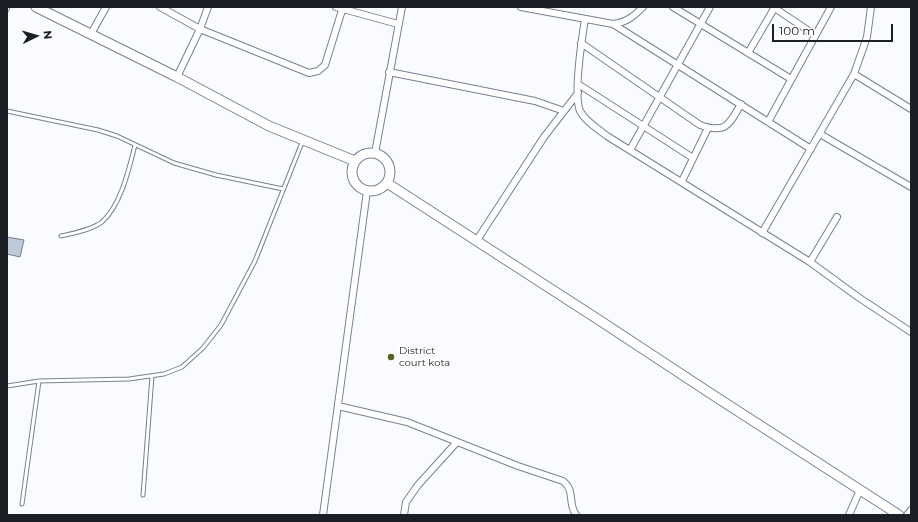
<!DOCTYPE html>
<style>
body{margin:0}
#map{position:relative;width:918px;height:522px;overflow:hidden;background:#f9fbff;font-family:Montserrat,sans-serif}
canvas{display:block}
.frame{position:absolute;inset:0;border:8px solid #1c1f25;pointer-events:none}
.north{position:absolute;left:16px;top:16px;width:40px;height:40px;-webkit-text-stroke:3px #fff;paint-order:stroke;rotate:85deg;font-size:11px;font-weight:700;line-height:16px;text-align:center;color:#1c1f25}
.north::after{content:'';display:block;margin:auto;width:14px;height:18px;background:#1c1f25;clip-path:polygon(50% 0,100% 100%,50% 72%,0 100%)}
.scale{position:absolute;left:772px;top:24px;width:121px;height:18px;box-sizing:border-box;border:2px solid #1c1f25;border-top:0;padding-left:5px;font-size:12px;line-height:14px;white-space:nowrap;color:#1c1f25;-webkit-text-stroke:3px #fff;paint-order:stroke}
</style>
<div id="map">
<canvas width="918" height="522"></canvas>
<div class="frame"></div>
<div class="north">N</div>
<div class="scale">100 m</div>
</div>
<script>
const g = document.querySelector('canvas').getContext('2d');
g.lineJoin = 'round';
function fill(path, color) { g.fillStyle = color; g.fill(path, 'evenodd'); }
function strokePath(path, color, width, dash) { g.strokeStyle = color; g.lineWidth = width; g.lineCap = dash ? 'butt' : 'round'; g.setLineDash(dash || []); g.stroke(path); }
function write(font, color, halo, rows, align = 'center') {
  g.font = font + ' Montserrat,sans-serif'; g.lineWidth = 3; g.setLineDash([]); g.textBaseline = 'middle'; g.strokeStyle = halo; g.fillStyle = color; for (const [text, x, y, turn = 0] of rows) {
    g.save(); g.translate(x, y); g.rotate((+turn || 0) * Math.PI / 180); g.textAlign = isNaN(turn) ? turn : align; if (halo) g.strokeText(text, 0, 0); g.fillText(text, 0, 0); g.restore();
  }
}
const building = new Path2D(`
 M7 237 24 240 20 257 7 254Z`);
const lane = new Path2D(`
 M7 10 8 7
 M7 111 98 130 117 136 174 163 216 175 283 189
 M61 236C74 233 91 230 102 222 121 205 129 169 135 145
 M7 386 39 381 129 379 164 374 182 367 203 348 221 325 255 261 303 140
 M143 495 152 376
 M22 504 39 381`);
const street = new Path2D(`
 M160 7 200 29 309 73 318 71 325 65 343 7
 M336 7 398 24
 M521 7 613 24C627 22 633 17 643 7
 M673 7 791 79
 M773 7 815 35
 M585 19C582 38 573 94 580 111 586 122 597 128 607 136L810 262 858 297 911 332
 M613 24 811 149
 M91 34 106 7
 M581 43 700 125C726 134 729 125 741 104
 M748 53 775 7
 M389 72 535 101 564 111
 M854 74 911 109
 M177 77 200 29 208 7
 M578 84 693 158
 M768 122 831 7
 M820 134 911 187
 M630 150 710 7
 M375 153 402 7
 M682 181 708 128
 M762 233 854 74 867 37 871 7
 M477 240 544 137 578 93
 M810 262 837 217
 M338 406 407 422 518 466 563 481C576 492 567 502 576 515
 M323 515 367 191
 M404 515 406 502 418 485 457 442
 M849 515 860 490
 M907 515 911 510`);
const secondary = new Path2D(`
 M36 7 177 77 269 126 355 161
 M352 172a19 19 0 1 1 38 0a19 19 0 1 1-38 0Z
 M387 183 599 320 716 397 899 515`);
const markers = [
 [391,357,4,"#5d5f2c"]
];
const poiNames = [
 ["District",399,351],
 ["court kota",399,363]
];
fill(building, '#bec8d9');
strokePath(building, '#757d8d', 1);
strokePath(lane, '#788090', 5);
strokePath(street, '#788090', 8);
strokePath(secondary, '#788090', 11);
strokePath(lane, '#fff', 3);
strokePath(street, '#fff', 6);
strokePath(secondary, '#fff', 9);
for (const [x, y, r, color] of markers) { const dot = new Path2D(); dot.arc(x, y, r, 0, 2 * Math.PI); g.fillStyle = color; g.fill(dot); strokePath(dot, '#fff', 1.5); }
write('10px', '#1c1f25', '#fff', poiNames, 'left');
</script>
